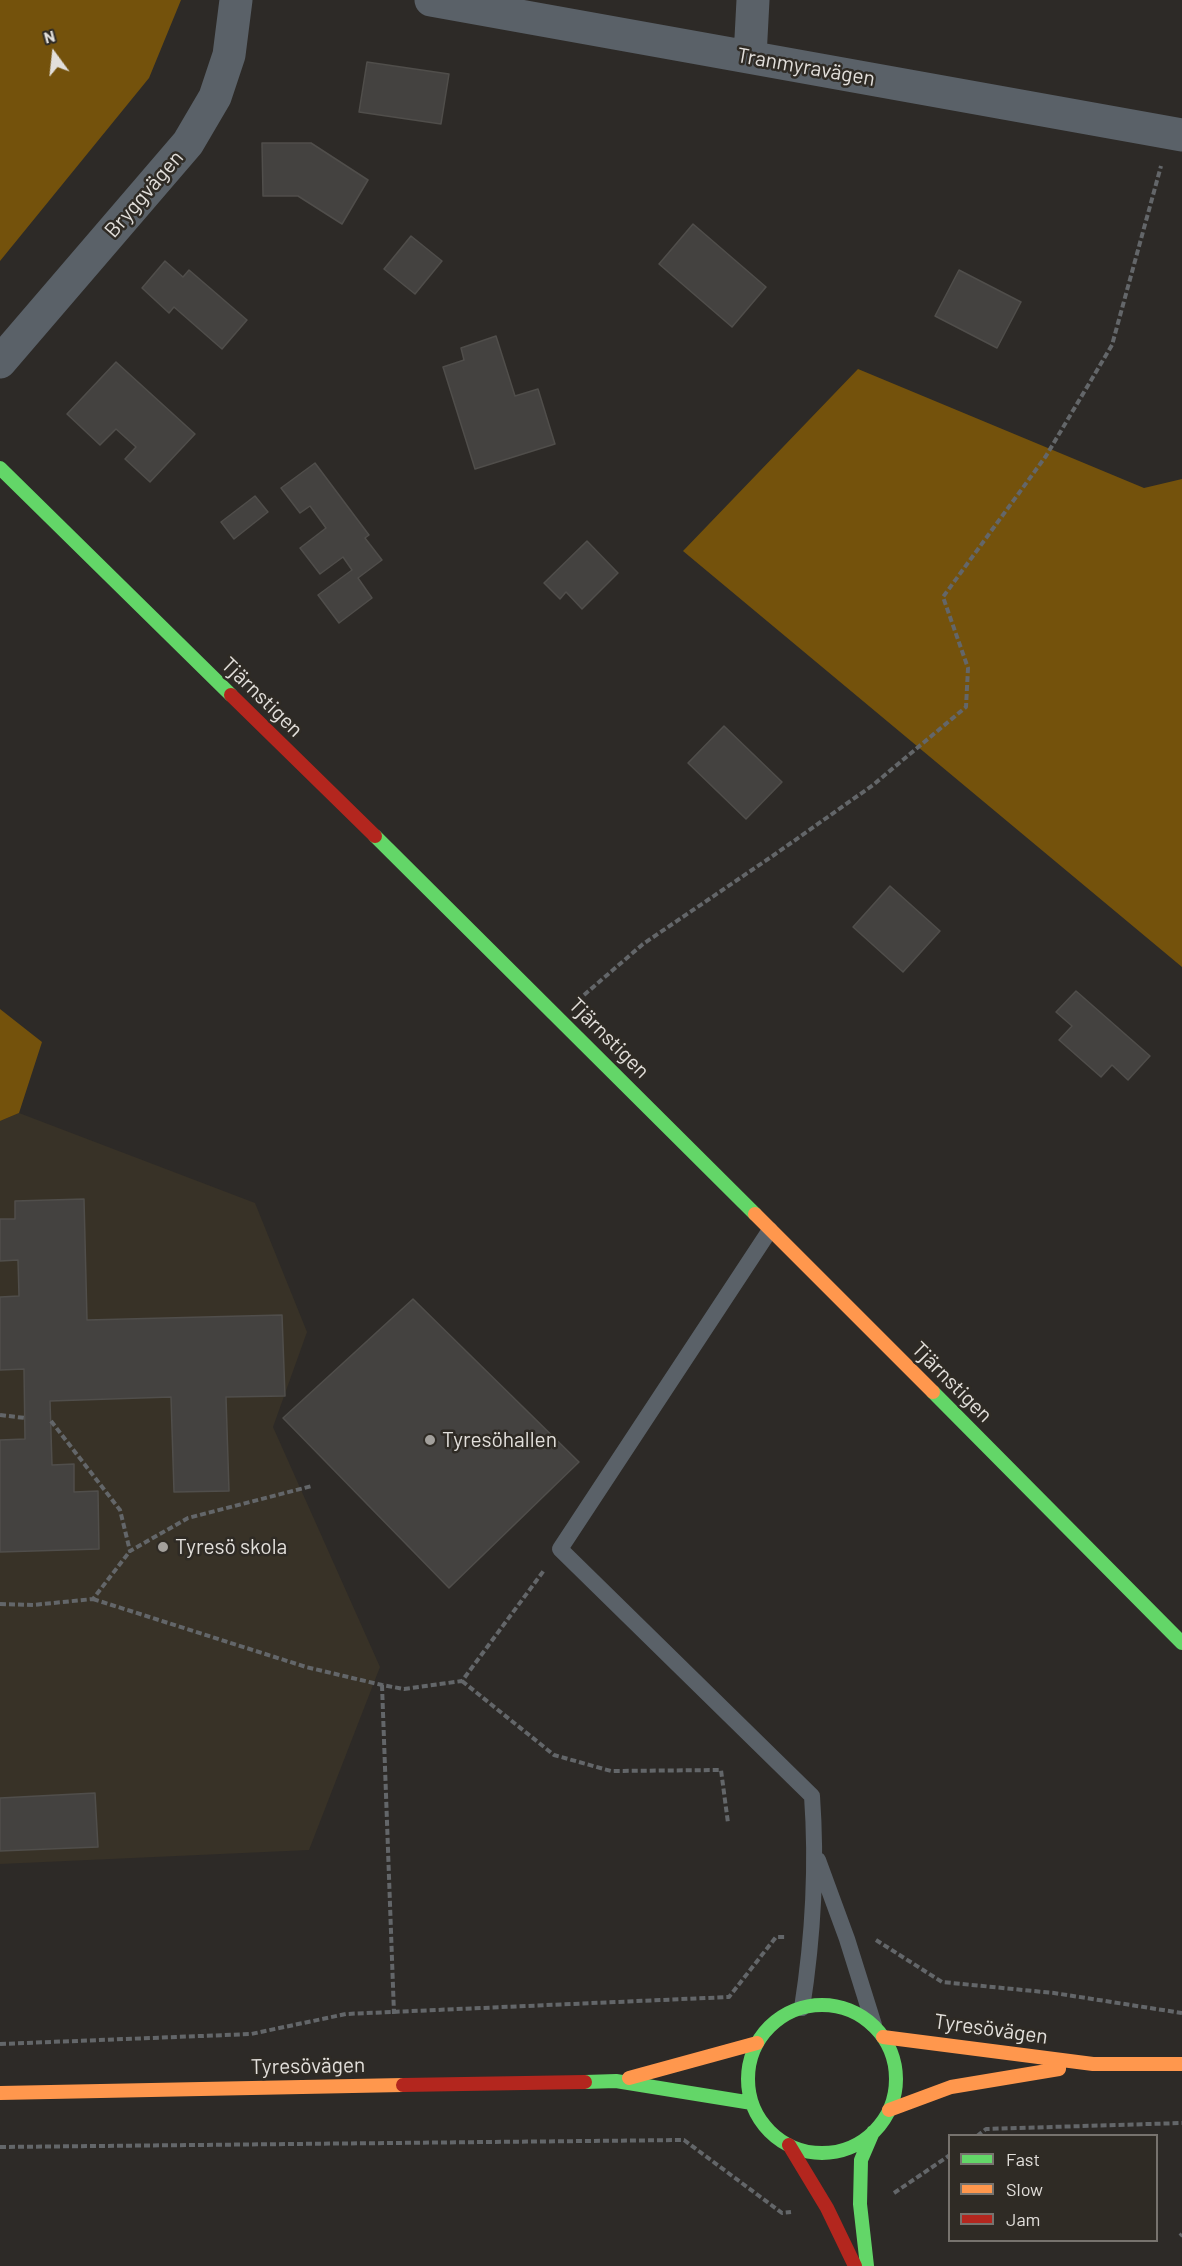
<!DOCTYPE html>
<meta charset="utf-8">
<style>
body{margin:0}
#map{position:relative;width:1182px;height:2266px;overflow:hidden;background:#2d2a27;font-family:Barlow,sans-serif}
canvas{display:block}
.legend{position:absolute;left:948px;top:2134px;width:210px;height:108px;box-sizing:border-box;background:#2f2b25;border:2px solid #77736e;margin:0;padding:8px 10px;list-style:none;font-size:18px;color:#e2dfdb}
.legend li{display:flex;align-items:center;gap:12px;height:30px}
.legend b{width:30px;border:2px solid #77736e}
.north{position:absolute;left:24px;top:24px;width:60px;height:60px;-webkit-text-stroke:4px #2f2b25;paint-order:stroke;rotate:345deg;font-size:16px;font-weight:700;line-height:24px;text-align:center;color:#e2dfdb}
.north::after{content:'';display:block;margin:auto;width:21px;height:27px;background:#e2dfdb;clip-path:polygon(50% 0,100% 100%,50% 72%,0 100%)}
</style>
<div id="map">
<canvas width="1182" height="2266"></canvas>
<ul class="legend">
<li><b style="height:8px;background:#63d668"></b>Fast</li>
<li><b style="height:8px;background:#ff974d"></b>Slow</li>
<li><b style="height:8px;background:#b3261e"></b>Jam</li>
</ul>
<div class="north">N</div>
</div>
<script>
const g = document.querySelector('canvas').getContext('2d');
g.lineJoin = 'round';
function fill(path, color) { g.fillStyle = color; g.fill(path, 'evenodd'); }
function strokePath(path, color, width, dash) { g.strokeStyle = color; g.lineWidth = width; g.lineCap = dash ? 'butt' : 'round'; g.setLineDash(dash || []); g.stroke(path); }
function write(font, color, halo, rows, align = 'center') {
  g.font = font + ' Barlow,sans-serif'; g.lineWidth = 5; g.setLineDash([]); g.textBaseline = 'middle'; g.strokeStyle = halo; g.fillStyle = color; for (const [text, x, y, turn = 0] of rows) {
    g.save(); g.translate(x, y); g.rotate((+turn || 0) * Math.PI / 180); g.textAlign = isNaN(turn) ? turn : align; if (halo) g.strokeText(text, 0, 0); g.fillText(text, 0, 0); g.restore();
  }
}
const built = new Path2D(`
 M19 1113 255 1203 307 1332 273 1427 380 1667 309 1850 0 1864V1121Z`);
const forest = new Path2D(`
 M0 0H181L149 78 0 261Z
 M858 369 1144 488 1182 479V967L683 551Z
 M0 1009 42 1042 19 1113 0 1121Z`);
const building = new Path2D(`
 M367 62 449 74 441 124 359 112Z
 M262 143H311L368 180 342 224 298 196H263Z
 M693 224 766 287 732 327 659 264Z
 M411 236 442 261 415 294 384 269Z
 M165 261 183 277 189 270 247 320 222 349 174 307 169 313 142 288Z
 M959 270 1021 302 997 348 935 316Z
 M496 336 515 396 538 389 555 444 475 469 443 367 464 360 461 348Z
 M116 362 195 434 150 482 125 459 136 447 116 429 100 445 67 414Z
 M315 463 369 535 365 538 382 560 358 578 372 598 339 623 318 595 352 570 343 557 320 574 300 548 326 528 310 506 300 513 281 488Z
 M255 496 268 512 234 539 221 522Z
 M587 541 618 573 582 609 566 592 560 599 544 583Z
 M724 726 782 782 746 819 688 763Z
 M890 886 940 931 903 972 853 927Z
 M1076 991 1150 1056 1128 1080 1112 1065 1101 1077 1059 1040 1072 1026 1056 1012Z
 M84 1199 87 1320 282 1315 285 1396 226 1397 229 1491 174 1492 171 1397 50 1401 52 1465 74 1464V1492L98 1491 99 1549 0 1552V1440L25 1439 24 1369 0 1370V1297L19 1296 18 1260 0 1261V1219H15V1201Z
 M413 1299 579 1462 449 1588 283 1418Z
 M95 1793 98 1847 0 1851V1798Z`);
const path = new Path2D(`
 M584 995 643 944 774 855 873 785 966 707 968 668 943 597 1046 456 1112 345 1161 166
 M0 1415 25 1418
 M51 1421 120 1510 130 1551 188 1518 312 1486
 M93 1599 306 1667 382 1685 404 1689 462 1681 545 1569
 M0 1604 33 1605 93 1599 130 1551
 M462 1681 554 1755 611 1771 721 1770 728 1823
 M382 1685 394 2014
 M876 1940 942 1982 1054 1993 1182 2013
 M0 2044 251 2034 346 2014 729 1997 776 1937H785
 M977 2136 986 2129 1182 2123
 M0 2147 684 2140 782 2213 791 2212
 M894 2193 950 2155
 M1180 2236 1182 2234`);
const lane = new Path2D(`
 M770 1230 560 1549 812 1796C817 1866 813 1938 802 2008
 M818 1860 847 1939 874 2025`);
const street = new Path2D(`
 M431 0 1182 135
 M750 57 753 0
 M0 362 188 143 215 97 229 55 236 0`);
const fast = new Path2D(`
 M0 468 231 695
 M375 836 755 1214
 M933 1392 1182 1643
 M748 2079a74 74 0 1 1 148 0a74 74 0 1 1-148 0Z
 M585 2082 616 2081 752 2103
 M867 2266 860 2204 861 2160 873 2132`);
const slow = new Path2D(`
 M755 1214 933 1392
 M883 2037 1093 2064H1182
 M629 2078 757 2043
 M0 2093 403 2085
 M889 2110 951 2087 1059 2069`);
const jam = new Path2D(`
 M231 695 375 836
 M403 2085 585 2082
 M789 2145 827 2208 855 2266`);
const markers = [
 [430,1440,6,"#a3a09c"],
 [163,1547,6,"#a3a09c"]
];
const streetNames = [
 ["Tranmyravägen",806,67,10],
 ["Bryggvägen",144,194,-49],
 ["Tjärnstigen",262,697,44],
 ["Tjärnstigen",609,1038,45],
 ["Tjärnstigen",952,1382,45],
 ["Tyresövägen",991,2029,8],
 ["Tyresövägen",308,2066,-1]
];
const poiNames = [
 ["Tyresöhallen",442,1440],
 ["Tyresö skola",175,1547]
];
fill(built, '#383227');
fill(forest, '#74520c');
fill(building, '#444240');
strokePath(building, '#504e4b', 1.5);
strokePath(path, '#636669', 4, [6, 3]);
strokePath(lane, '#5a6168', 16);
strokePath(street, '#5a6168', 33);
strokePath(fast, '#63d668', 14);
strokePath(slow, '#ff974d', 14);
strokePath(jam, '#b3261e', 14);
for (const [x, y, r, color] of markers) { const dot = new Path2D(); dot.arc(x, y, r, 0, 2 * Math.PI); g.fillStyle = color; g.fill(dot); strokePath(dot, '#2f2b25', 2); }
write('21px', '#e2dfdb', '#2f2b25', streetNames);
write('21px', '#e2dfdb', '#2f2b25', poiNames, 'left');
</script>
